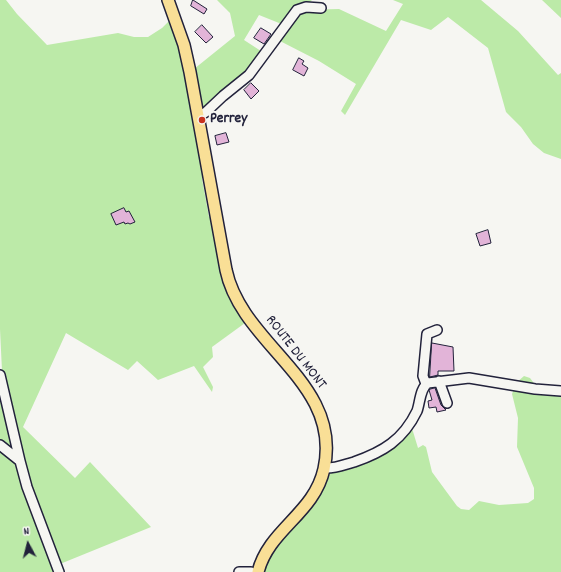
<!DOCTYPE html>
<style>
body{margin:0}
#map{position:relative;width:561px;height:572px;overflow:hidden;background:#f6f6f2;font-family:Dekko,sans-serif}
canvas{display:block}
.north{position:absolute;left:8px;top:524px;width:40px;height:40px;-webkit-text-stroke:3px #f6f6f2;paint-order:stroke;rotate:353deg;font-size:11px;font-weight:700;line-height:16px;text-align:center;color:#22223b}
.north::after{content:'';display:block;margin:auto;width:14px;height:18px;background:#22223b;clip-path:polygon(50% 0,100% 100%,50% 72%,0 100%)}
</style>
<div id="map">
<canvas width="561" height="572"></canvas>
<div class="north">N</div>
</div>
<script>
const g = document.querySelector('canvas').getContext('2d');
g.lineJoin = 'round';
function fill(path, color) { g.fillStyle = color; g.fill(path, 'evenodd'); }
function strokePath(path, color, width, dash) { g.strokeStyle = color; g.lineWidth = width; g.lineCap = dash ? 'butt' : 'round'; g.setLineDash(dash || []); g.stroke(path); }
function write(font, color, halo, rows, align = 'center') {
  g.font = font + ' Dekko,sans-serif'; g.lineWidth = 4; g.setLineDash([]); g.textBaseline = 'middle'; g.strokeStyle = halo; g.fillStyle = color; for (const [text, x, y, turn = 0] of rows) {
    g.save(); g.translate(x, y); g.rotate((+turn || 0) * Math.PI / 180); g.textAlign = isNaN(turn) ? turn : align; if (halo) g.strokeText(text, 0, 0); g.fillText(text, 0, 0); g.restore();
  }
}
const green = new Path2D(`
 M0 0H6L17 14 47 45 118 33 134 37H148L162 28 172 18 182 50 204 169 202 179 209 217H212L232 300 245 323 212 347 213 357 203 367 213 387 212 392 194 366 158 380 137 361 128 370 66 333 23 427 75 478 90 462 151 527 60 564 30 486 2 371 0 329Z
 M217 0H312L284 25 259 15 244 40 264 53 251 71 203 111 201 109 194 69 235 36 230 13Z
 M393 0H481L518 31 558 75 561 73V159L544 153 533 144 521 127 506 112 488 48 448 17 431 30 401 20 345 115 341 111 356 84 319 61 278 40 300 10 339 9 386 31 403 4Z
 M542 0H561V18Z
 M524 376 530 378 536 386H561V572H263L267 560 278 542 299 522 317 501 327 477 332 472 358 462 411 425 418 448 423 445 426 447 432 472 457 506 461 509 469 510 479 501 499 505 528 503 534 499V488L517 447 518 418 512 394 516 383Z
 M0 383 16 455 0 444Z
 M0 447 17 462 57 572H0Z`);
const building = new Path2D(`
 M193 0 207 9 204 14 191 6Z
 M202 25 213 37 206 43 195 32Z
 M261 28 271 34 264 44 254 38Z
 M299 58 304 61 302 64 308 68 304 76 293 70Z
 M251 83 259 91 251 99 244 90Z
 M226 133 229 142 217 145 215 136Z
 M124 208 126 212 129 211 135 222 130 224 128 223 125 224 124 222 116 225 111 214Z
 M488 230 491 243 480 246 476 234Z
 M432 343 453 347 454 371H438V375L430 377Z
 M435 388 441 405 446 410 437 412 436 407 429 408 428 401 432 400 429 390Z`);
const minor = new Path2D(`
 M198 117 206 112 223 96 249 75 297 10 306 7 321 8
 M0 375 20 461
 M439 381 447 403
 M426 384 423 376 427 334 437 330
 M0 445 20 461 27 487 59 572
 M324 468C335 469 343 465 354 462 383 452 403 440 417 411 420 403 420 388 428 383L469 378 535 389 561 391
 M239 572H251`);
const major = new Path2D(`
 M168 0 184 45 190 72 226 270C242 346 343 382 324 469 314 514 269 529 258 572`);
const markers = [
 [202,120,4,"#c8321e"]
];
const poiNames = [
 ["Perrey",210,120]
];
const streetNames = [
 ["ROUTE DU MONT",295,353,52]
];
fill(green, '#bceaa8');
fill(building, '#e2b4d8');
strokePath(building, '#22223b', 1);
strokePath(minor, '#22223b', 12);
strokePath(major, '#22223b', 14);
strokePath(minor, '#f6f6f2', 9);
strokePath(major, '#f9df96', 11);
for (const [x, y, r, color] of markers) { const dot = new Path2D(); dot.arc(x, y, r, 0, 2 * Math.PI); g.fillStyle = color; g.fill(dot); strokePath(dot, '#f6f6f2', 1.5); }
write('bold 15px', '#22223b', '#f6f6f2', poiNames, 'left');
write('15px', '#22223b', '#f6f6f2', streetNames);
</script>
